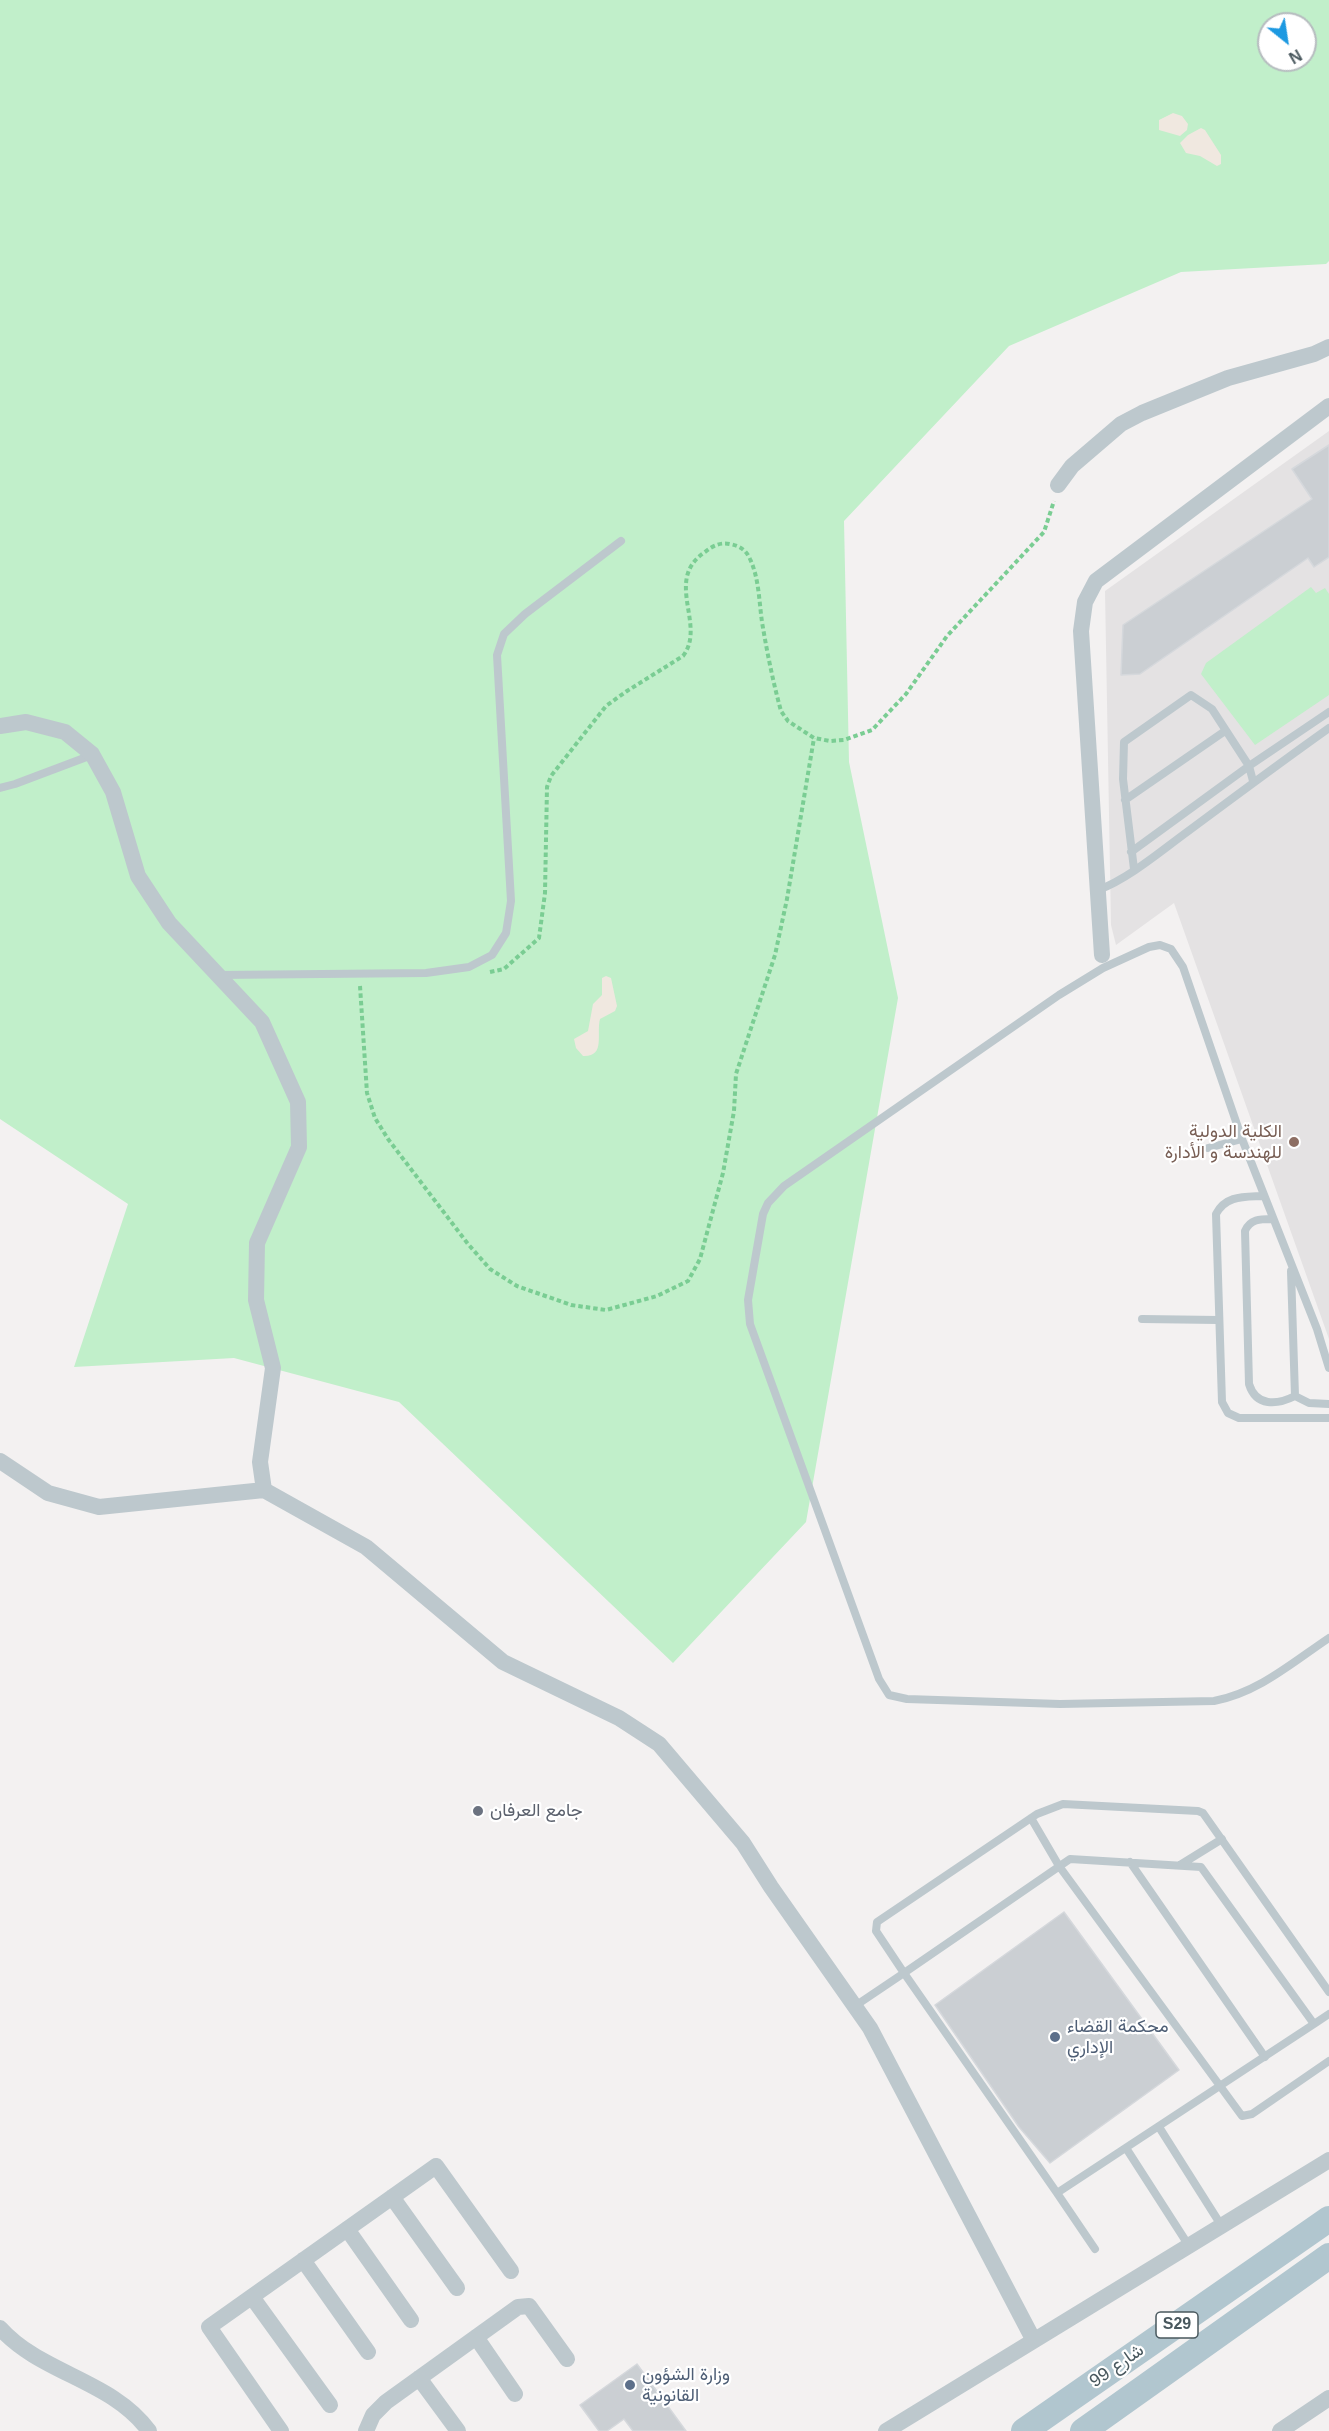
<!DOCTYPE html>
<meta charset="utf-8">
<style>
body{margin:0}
#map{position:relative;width:1329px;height:2431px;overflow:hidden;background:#f3f1f1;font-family:Helvetica,sans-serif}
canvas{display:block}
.north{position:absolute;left:1257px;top:12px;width:60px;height:60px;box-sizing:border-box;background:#fff;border:2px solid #b6bcbf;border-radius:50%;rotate:150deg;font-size:16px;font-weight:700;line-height:24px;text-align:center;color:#49585e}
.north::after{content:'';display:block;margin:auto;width:21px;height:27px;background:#1d99e1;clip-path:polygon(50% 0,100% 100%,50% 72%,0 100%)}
</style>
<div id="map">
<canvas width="1329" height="2431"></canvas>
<div class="north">N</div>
</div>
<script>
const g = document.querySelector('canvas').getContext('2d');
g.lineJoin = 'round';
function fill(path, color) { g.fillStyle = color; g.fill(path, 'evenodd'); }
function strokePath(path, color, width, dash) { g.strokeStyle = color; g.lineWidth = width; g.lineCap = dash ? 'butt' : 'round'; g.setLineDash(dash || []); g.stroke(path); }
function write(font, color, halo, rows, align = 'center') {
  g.font = font + ' Helvetica,Vazirmatn,sans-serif'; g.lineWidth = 4.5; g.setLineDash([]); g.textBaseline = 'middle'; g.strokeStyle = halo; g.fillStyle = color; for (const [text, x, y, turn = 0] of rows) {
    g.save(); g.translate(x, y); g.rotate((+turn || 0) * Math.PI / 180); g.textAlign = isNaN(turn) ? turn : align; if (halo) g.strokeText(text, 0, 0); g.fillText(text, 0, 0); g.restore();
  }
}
const education = new Path2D(`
 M1329 431V1339L1174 903 1116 945 1111 925 1105 591Z`);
const green = new Path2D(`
 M0 0H1329V261L1326 264 1181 272 1009 346 844 521 849 762 898 998 806 1522 673 1663 399 1402 234 1358 74 1367 128 1204 0 1119ZM1269 24H1305V60H1269Z
 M1311 587 1316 593 1325 588 1329 594V695L1255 745 1201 674 1206 663Z`);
const sand = new Path2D(`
 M1173 113 1182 116 1188 124 1187 130 1180 136 1159 130V120Z
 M1201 128 1205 130 1221 155V164L1217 166 1200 156 1186 153 1180 143 1188 135Z
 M606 976 611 978 617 1006 615 1011 600 1019C596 1034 606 1057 583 1056L576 1048 574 1039 588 1031 593 1004 602 995V978Z`);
const building = new Path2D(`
 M1329 445V557L1314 567 1308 558 1140 674 1121 675 1123 625 1312 499 1292 469Z
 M1064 1912 1179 2070 1050 2163 1019 2127 935 2005Z
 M637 2364 686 2431H633L624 2419 607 2431H599L580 2405Z`);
const path = new Path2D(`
 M490 972 504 969 539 938 545 893 547 787 551 776 606 706 627 691 683 656C707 625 663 580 705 552 712 546 720 542 730 544 740 546 746 550 750 559 759 578 759 601 762 622 767 652 773 682 781 711L788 721 814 738 830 741 844 740 872 730 906 694 947 636 1044 532 1054 501
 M360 986 367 1093 375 1118 388 1139 468 1244 490 1269 517 1286 571 1305 606 1310 657 1296 688 1281 700 1259 723 1173 734 1111 736 1074 775 955 787 899 814 738`);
const service = new Path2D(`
 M0 788 15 784 92 755
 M1125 800 1225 731
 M1131 852 1249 766 1329 712
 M1134 869 1123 779 1124 742 1191 695 1212 709 1249 766 1253 781
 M1098 890C1128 879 1161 851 1187 832 1234 797 1281 762 1329 728
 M218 975 426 973 469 967 492 955 506 933 511 901 497 655 504 634 525 614 621 541
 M1208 1148 1242 1139
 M1263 1196C1244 1197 1226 1195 1216 1214L1222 1402 1228 1413 1239 1418H1329
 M1272 1219C1260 1219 1250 1219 1245 1231L1249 1384C1256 1407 1277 1405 1295 1396
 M1291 1271 1295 1396
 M1142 1319 1218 1320
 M1329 1368 1317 1329 1242 1139 1183 967 1171 949 1160 945 1149 947 1103 968 1059 995 784 1186 768 1203 763 1214 748 1300 750 1324 879 1679 889 1695 907 1699 1060 1704 1214 1701C1258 1693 1293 1662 1329 1638
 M1295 1396 1309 1403 1329 1404
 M1031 1818 1059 1866 1242 2116 1252 2114 1329 2061
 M1070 1859 1201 1867 1314 2024 1057 2193 904 1973Z
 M1130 1862 1265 2057
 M1180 1865 1222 1839
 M855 2006 904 1973 876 1931 877 1922 1037 1814 1063 1804 1198 1811 1203 1813 1329 1992
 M1314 2024 1329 2014
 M1159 2127 1221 2225
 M1126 2148 1189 2246
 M1057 2193 1095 2249`);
const minor = new Path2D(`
 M1058 485 1072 466 1121 424 1142 413 1228 378 1314 354 1329 347
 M0 726 26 722 65 732 92 754 113 792 138 876 169 923 262 1022 298 1102 299 1147 257 1243 256 1300 273 1368 260 1462 264 1490
 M1102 955 1081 631 1085 602 1096 581 1329 406
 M0 1461 48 1493 99 1507 264 1490 366 1547 503 1662 619 1718 659 1744 743 1843 771 1887 870 2028 1033 2339
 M392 2197 457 2288
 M347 2229 411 2320
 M303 2260 368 2352
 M252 2297 330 2405
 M0 2328C41 2374 112 2380 149 2431
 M476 2337 515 2394
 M419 2378 458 2431
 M281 2431 209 2327 436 2166 511 2271
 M366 2431 373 2415 386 2402 518 2307 529 2306 567 2359
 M886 2431 1329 2160
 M1280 2431 1329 2398`);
const primary = new Path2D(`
 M1024 2431 1329 2219
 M1083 2431 1329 2256`);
const markers = [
 [1294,1142,6,"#8d6e63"],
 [478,1811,6,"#6b7280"],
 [1055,2037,6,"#5c6f8a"],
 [630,2385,6,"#5c6f8a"]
];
const shields = [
 [1177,2325,42]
];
const shieldNames = [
 ["S29",1177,2325]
];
const educationNames = [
 ["الكلية الدولية",1282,1132],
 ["للهندسة و الأدارة",1282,1153]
];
const worshipNames = [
 ["جامع العرفان",490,1811]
];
const serviceNames = [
 ["محكمة القضاء",1067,2027],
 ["الإداري",1067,2048],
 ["وزارة الشؤون",642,2375],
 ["القانونية",642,2396]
];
const streetNames = [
 ["99 شارع",1117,2366,-35]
];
fill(education, '#e4e2e3');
fill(green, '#c1efca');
fill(sand, '#f0e8e0');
fill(building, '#cbcfd3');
strokePath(building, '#d5d8dc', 1.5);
strokePath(path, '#7acd93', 4, [4.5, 3]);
strokePath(service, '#bdc8cd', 8);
strokePath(minor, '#bdc8cd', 16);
strokePath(primary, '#b1c6cf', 26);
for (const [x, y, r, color] of markers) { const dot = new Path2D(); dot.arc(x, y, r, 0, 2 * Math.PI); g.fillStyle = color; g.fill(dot); strokePath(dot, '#fff', 2); }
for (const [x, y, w] of shields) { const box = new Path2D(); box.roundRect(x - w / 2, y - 13, w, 26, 4.5); g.fillStyle = '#fff'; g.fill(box); strokePath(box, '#49585e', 1.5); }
write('bold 16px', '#49585e', null, shieldNames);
write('18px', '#785e54', '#fff', educationNames, 'right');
write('18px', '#5b616d', '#fff', worshipNames, 'left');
write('18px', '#4e5e75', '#fff', serviceNames, 'left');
write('18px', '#49585e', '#fff', streetNames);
</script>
